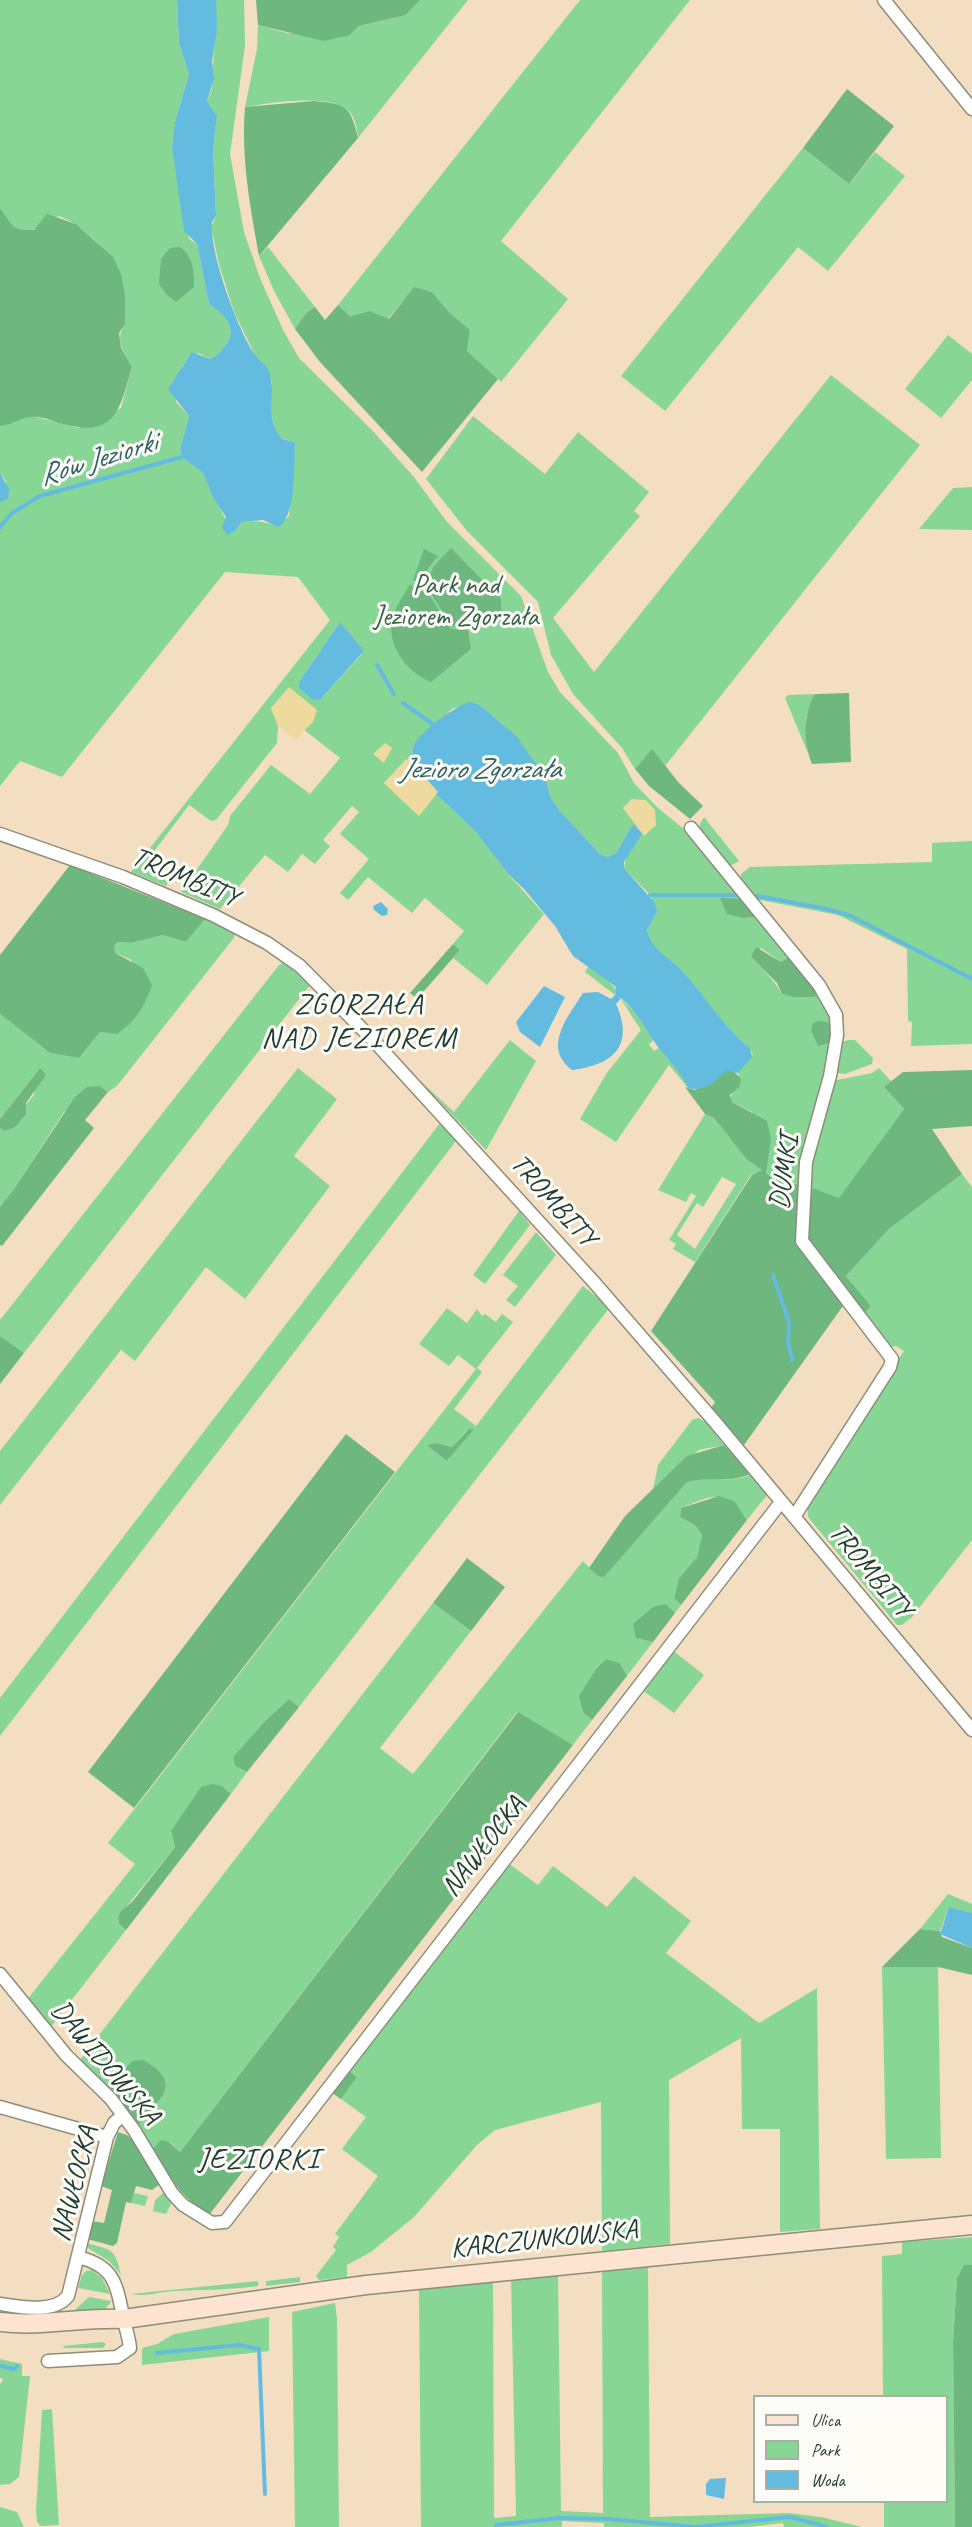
<!DOCTYPE html>
<meta charset="utf-8">
<style>
body{margin:0}
#map{position:relative;width:972px;height:2527px;overflow:hidden;background:#f4dec1;font-family:Caveat,sans-serif}
canvas{display:block}
.legend{position:absolute;left:753px;top:2395px;width:195px;height:108px;box-sizing:border-box;background:#fdfcf7;border:2px solid #a4b0a9;margin:0;padding:8px 10px;list-style:none;font-size:18px;color:#1f3d34}
.legend li{display:flex;align-items:center;gap:12px;height:30px}
.legend b{width:30px;border:2px solid #a4b0a9}
</style>
<div id="map">
<canvas width="972" height="2527"></canvas>
<ul class="legend">
<li><b style="height:8px;background:#fde4d0"></b>Ulica</li>
<li><b style="height:16px;background:#88d695"></b>Park</li>
<li><b style="height:16px;background:#63bbe0"></b>Woda</li>
</ul>
</div>
<script>
const g = document.querySelector('canvas').getContext('2d');
g.lineJoin = 'round';
function fill(path, color) { g.fillStyle = color; g.fill(path, 'evenodd'); }
function strokePath(path, color, width, dash) { g.strokeStyle = color; g.lineWidth = width; g.lineCap = dash ? 'butt' : 'round'; g.setLineDash(dash || []); g.stroke(path); }
function write(font, color, halo, rows, align = 'center') {
  g.font = font + ' Caveat,sans-serif'; g.lineWidth = 6; g.setLineDash([]); g.textBaseline = 'middle'; g.strokeStyle = halo; g.fillStyle = color; for (const [text, x, y, turn = 0] of rows) {
    g.save(); g.translate(x, y); g.rotate((+turn || 0) * Math.PI / 180); g.textAlign = isNaN(turn) ? turn : align; if (halo) g.strokeText(text, 0, 0); g.fillText(text, 0, 0); g.restore();
  }
}
const green = new Path2D(`
 M0 0H177L179 44 189 74 175 122 172 147 189 239 197 244 209 304C224 315 240 329 224 347 219 353 217 356 210 359L198 353C177 361 178 381 176 402L189 416 180 449 182 457 203 473 226 521 236 530 242 522C256 520 265 522 278 526L289 516 295 442 282 439 276 431 270 412 272 382 267 367 256 357 234 312 219 264 211 227 216 216 213 150 217 116 207 101 212 89 216 0H244L245 46 230 154 244 232 260 278 283 330 299 358 372 430 414 477 447 522 521 596 548 672 560 692 618 753 634 783 658 808 690 834 792 955 781 962 761 948 751 957C762 968 774 980 782 994L793 997H815L819 991 833 1023 825 1022 833 1042 801 1185 777 1181 766 1173 752 1112 732 1102 730 1098 741 1078 738 1073 753 1054C748 1043 735 1037 727 1028 711 1011 699 990 683 972 670 958 652 951 647 930L657 912 650 895 624 868 633 824 616 853 607 857 600 854 560 811 551 798 544 775 517 738 481 706 453 708 413 746 412 762 406 760 384 783 419 816 436 794 474 830 509 875 544 914 487 985 453 958 460 950 453 944 464 931 425 898 412 913 368 877 348 900 340 893 369 859 340 834 359 812 352 806 323 840 330 846 315 864 302 854 288 872 265 855 220 909 181 892 228 825 230 816 271 765 310 794 340 758 303 729 313 722 271 708 278 726 277 743 216 820 211 821 189 805 143 866 144 869 170 881 166 886 131 872 330 620 298 577 225 572 62 777 20 761 0 786V502L6 481 0 473V426L33 416 78 428 121 408 132 367C124 352 114 341 125 324L99 244 76 224 59 216C45 224 24 240 10 225 6 220 4 213 0 208ZM340 622 362 654 320 700 299 682Z
 M420 0H468L358 138C357 131 356 122 352 115 339 91 268 103 245 107L257 49 258 25 287 33 350 35 359 26 406 15Z
 M580 0H690L501 241 568 299 501 382 467 351 470 330 449 312 432 292 414 288 388 319 370 311 350 316 338 305Z
 M803 148 849 184 875 152 905 176 828 271 798 247 665 411 621 376Z
 M268 247 315 307 306 313 295 329 274 291 259 256Z
 M948 335 972 354V380L941 418 905 389Z
 M831 375 920 445 665 766 652 750 635 769 622 748 573 694 551 655 538 602 467 531 426 479 473 416 545 474 578 432 649 492 634 511 640 516 553 618 594 672Z
 M972 487V530L919 529 953 488Z
 M815 694 806 717 808 753 785 698 788 695Z
 M704 817 739 861 730 866 700 830V824Z
 M972 841V1044L911 1046 912 1022 908 1021 907 949 838 915 755 899 741 880V874L750 867 932 862V843Z
 M205 919 236 932 233 939 117 1086 108 1092 100 1086 64 1112 14 1189 0 1207V1128L4 1131 34 1095 39 1069 0 1119V1014L50 1053 79 1058 100 1032 132 960 115 953 113 946 118 942 131 943 163 935 186 942Z
 M284 962 310 985 24 1353 0 1336V1320L279 965Z
 M588 967 601 974 617 990 615 995 585 972Z
 M620 998 636 1013 654 1040 649 1044 654 1051 659 1048 683 1076 688 1088 669 1065 616 1142 580 1119 606 1074 641 1030Z
 M510 1040 536 1061 486 1150 415 1076 454 1112Z
 M849 1040H855L873 1058 872 1064 845 1074 837 1073 841 1042Z
 M298 1068 337 1099 294 1156 330 1186 245 1299 206 1267 135 1361 121 1350 0 1505V1451Z
 M879 1068 892 1082 884 1087 904 1109 839 1199 807 1186 810 1159 832 1081 872 1073Z
 M705 1114 714 1118 747 1160 762 1170 751 1175 695 1262 673 1249 676 1244 669 1240 696 1196 691 1193 686 1202 658 1190ZM722 1177 736 1184 695 1249 677 1235 697 1203 703 1207Z
 M440 1123 456 1141 0 1736V1698Z
 M962 1174 972 1187V1540L912 1617 902 1625H897L808 1517 807 1502 904 1351 896 1346 891 1347 864 1314 871 1306 846 1276 889 1229Z
 M519 1211 530 1225 485 1284 473 1275Z
 M536 1232 556 1255 515 1307 506 1300 518 1286 503 1275Z
 M583 1286 609 1307 607 1311 299 1707 289 1699 265 1721 233 1757 235 1766 247 1772 231 1794 222 1786 171 1831 175 1847 118 1917 119 1924 126 1930 50 2028 26 2001 135 1864 108 1843 476 1369 458 1355 449 1366 419 1344 447 1308 467 1323 477 1309 482 1316 485 1314 496 1322 502 1314 513 1322 477 1368 482 1372 454 1409 476 1426ZM467 1430 448 1461 436 1443 452 1447Z
 M698 1418 706 1422 724 1445 699 1450 653 1490 658 1465 692 1420Z
 M750 1475 768 1494 747 1520C725 1488 713 1495 681 1508L680 1517 695 1525 702 1535 697 1557 679 1578 674 1598 681 1605 675 1613 665 1604 636 1638 653 1642 627 1676 620 1663 608 1659 597 1666 583 1712 592 1720 573 1745 517 1712 180 2152 170 2142 152 2150 108 2089 79 2061 433 1603 471 1631 380 1748 413 1774 583 1561 598 1576H604L687 1482C708 1476 728 1484 750 1475Z
 M671 1649 704 1675 674 1713 642 1690Z
 M508 1863 538 1885 553 1866 607 1907 634 1876 691 1921 666 1953 759 2023 817 1988 820 2229 780 2232V2129H742L741 2038 669 2080 670 2244 602 2251 601 2102 495 2130 477 2145 414 2217 371 2252 347 2265V2277L319 2280 316 2276 336 2250 333 2247 339 2237 335 2234 378 2176 342 2149 366 2117 341 2099 357 2077 349 2071Z
 M948 1894 972 1904V1913L949 1907 940 1931 920 1929Z
 M882 1967H938L941 2158 886 2159Z
 M164 2192 169 2194 173 2200 166 2214 153 2211 155 2200Z
 M134 2193 148 2196 145 2206 131 2203Z
 M972 2237V2265H964L957 2278 953 2342 955 2527H884V2502H946V2396H883L882 2256 902 2254V2242Z
 M89 2244C114 2250 115 2250 121 2275L109 2261 88 2248 86 2245Z
 M648 2267 650 2517 789 2513 821 2517 862 2527H784L783 2523 749 2527H604V2523L562 2521V2527H421L419 2289 493 2282 494 2518 516 2516 511 2279 558 2275 561 2511 603 2513 602 2271Z
 M92 2270 102 2278 110 2294 78 2288 82 2275 86 2271Z
 M300 2277V2282L266 2286V2281Z
 M258 2281V2286C230 2290 202 2290 173 2291 159 2292 146 2297 131 2294Z
 M89 2297 111 2301C105 2316 83 2314 69 2315Z
 M335 2303 337 2318 339 2527H295L292 2312Z
 M269 2317V2351L142 2365V2348L157 2344 174 2334Z
 M103 2342 106 2344 103 2348H64L63 2346Z
 M0 2359 22 2364V2376H30L19 2477 10 2484 0 2485V2385L3 2379 0 2378Z
 M52 2409 59 2525 41 2526 37 2522 36 2511 42 2410Z
 M0 2507 17 2512 24 2527H0Z`);
const forest = new Path2D(`
 M256 0H420L406 15 359 26 350 35 324 41 258 25Z
 M847 89 894 126 849 184 803 148Z
 M313 101C347 104 350 105 358 138L259 256C250 205 241 158 245 107Z
 M0 208C13 225 10 231 34 230L47 214 76 224 113 257 121 274 125 295V324L119 333 121 348 132 367C120 407 117 439 63 424 54 422 41 415 31 417 21 418 11 425 0 426Z
 M180 247C194 258 194 270 194 287L176 302 166 294 159 284 161 259 170 248Z
 M414 287 432 292 449 312 470 330 467 351 498 379 422 472 320 362 295 329 306 313 315 307 325 320 338 305 350 316 370 311 389 319Z
 M451 548 501 599 502 624 485 619 456 628C443 621 440 600 425 589L433 567Z
 M424 549 438 556 427 570 421 585 413 580Z
 M410 584 430 596 451 629 468 630 471 649 431 682C406 672 383 642 394 613 398 603 405 594 410 584Z
 M849 693 851 762 812 764C803 742 803 714 815 694Z
 M652 749 679 783 703 806 690 819 649 786 635 769Z
 M70 865 205 919 186 942 163 935 131 943 118 942 114 946 115 953 143 968 152 985C145 1006 135 1022 117 1034L100 1032 79 1058 50 1053 0 1014V955Z
 M720 898 748 899 761 916 743 918 727 914Z
 M453 944 460 950 417 999 410 993Z
 M756 947 781 962 792 955 819 991 815 997H793L782 994 777 983 751 957Z
 M819 1021 833 1023V1042L818 1046 811 1030 813 1023Z
 M40 1068 46 1075 26 1103V1114L15 1127 4 1131 0 1128V1119Z
 M732 1070 741 1078 740 1086 730 1095 732 1102 767 1121 771 1139 766 1173 777 1181 801 1185 797 1228 799 1243 845 1303 744 1445 711 1408 715 1402 651 1331 752 1175 762 1170 747 1160 714 1118 705 1114 685 1087 695 1090 725 1071Z
 M972 1070V1126L932 1129 962 1174 889 1229 846 1276 871 1306 864 1314 806 1238 807 1186 839 1198 904 1109 884 1087 903 1072Z
 M100 1086 108 1092 85 1120 94 1128 2 1246 0 1245V1207L14 1189 75 1097 87 1087Z
 M0 1336 24 1353 0 1384Z
 M469 1429H474L447 1461 427 1445 436 1443 452 1447Z
 M346 1434 395 1472 134 1808 88 1772Z
 M724 1445 750 1474C728 1484 708 1476 687 1482L604 1577 598 1576 589 1568 625 1516 687 1456Z
 M719 1496 734 1501 747 1520 681 1605 674 1598 679 1578 697 1557 702 1535 695 1525 680 1517 681 1508Z
 M467 1558 505 1587 471 1631 433 1603Z
 M666 1604 675 1613 653 1642 636 1638 633 1624 653 1607Z
 M607 1659 620 1663 627 1676 592 1720 583 1712 579 1696 598 1666Z
 M289 1699 299 1707 247 1772 235 1766 233 1757 265 1721Z
 M518 1712 573 1745 209 2215C183 2199 168 2176 152 2150L161 2140 169 2142 180 2152Z
 M212 1784 222 1786 231 1794 126 1930 119 1924 118 1917 121 1911 132 1902 175 1847 171 1831 201 1787Z
 M920 1929 940 1931 942 1937 972 1948V1975L938 1967H882Z
 M143 2060C185 2084 160 2098 137 2126L108 2089 132 2061Z
 M349 2071 357 2077 341 2099 332 2093Z
 M118 2132 127 2135 133 2140 160 2184 152 2190 136 2186 131 2203 126 2202 117 2243 113 2246 87 2239 92 2221 104 2223 112 2190 101 2186Z
 M964 2265H972V2527H955L953 2342 957 2278Z`);
const sand = new Path2D(`
 M289 687 317 710 313 722 295 740 278 726 271 708Z
 M385 743 392 748 384 763 373 754Z
 M406 759 415 763 438 792 419 816 384 783Z
 M632 799 646 800 655 810 656 825 644 836 623 808Z`);
const water = new Path2D(`
 M177 0H216L217 30 212 61 214 79 207 101 217 116 213 150 216 216 212 222C209 251 238 332 256 356 259 361 266 364 268 369 279 395 261 412 282 439L295 442C294 461 297 518 278 527L263 520 242 522 236 530 227 535 222 527 226 517 215 501 203 473 182 457 180 449 189 416 168 389 192 352 210 359C217 356 219 353 224 347 240 329 224 315 209 304L197 244 184 231 172 147 175 122 189 74 179 44Z
 M0 473 9 489 8 499 0 502Z
 M340 622 364 651 320 700 312 699 299 688V682Z
 M471 702 481 706 517 737 544 775 551 798 560 811 600 854 607 857 616 853 633 824 642 834 624 862V868L655 903 657 912 647 930C652 951 670 957 683 972 706 997 722 1026 750 1048L752 1057 738 1073 726 1071C715 1082 705 1092 688 1088 681 1072 669 1061 658 1047 646 1030 637 1011 621 998L616 1004C635 1046 613 1065 572 1070 542 1047 568 1017 583 993L598 992 611 999 616 994V987L573 956 555 926 524 889 509 875 474 830 436 794 438 792 412 762C413 757 412 751 413 747 417 734 458 703 471 702Z
 M381 902 388 909 387 915 382 916 374 910 373 906Z
 M544 986 565 997 540 1047 520 1032 516 1022Z
 M949 1907 972 1913V1948L940 1934Z
 M726 2478 724 2499 706 2495V2484L710 2479Z`);
const stream = new Path2D(`
 M0 527 12 513 40 496 182 457
 M377 665 394 694
 M403 703 434 725
 M650 895H740
 M757 896 822 908 849 915 972 979
 M773 1275 789 1322 788 1342 792 1360
 M157 2353 239 2345 259 2349 265 2494
 M0 2366 14 2369 17 2366
 M496 2525 559 2518 610 2519 694 2527
 M695 2527 790 2517 827 2527`);
const street = new Path2D(`
 M884 0 972 109
 M691 828 819 985 836 1015 837 1035 830 1076 806 1162 802 1241 892 1359 890 1367 794 1517
 M0 834 123 877 213 915 267 943 300 966 374 1041 592 1280 715 1422 972 1730
 M0 1974 66 2055 111 2099 134 2130 172 2193 183 2205 212 2223 225 2222 781 1502
 M0 2107 107 2137
 M0 2304C20 2307 54 2314 68 2296L107 2137 114 2123 122 2116
 M48 2361 117 2357 130 2348C129 2337 125 2327 123 2316 116 2283 114 2266 78 2257`);
const secondary = new Path2D(`
 M0 2322C42 2327 82 2317 124 2319L366 2285 972 2225`);
const parkNames = [
 ["Park nad",456,586],
 ["Jeziorem Zgorzała",456,618]
];
const streetNames = [
 ["TROMBITY",185,878,23],
 ["DUMKI",785,1172,-82],
 ["TROMBITY",553,1201,48],
 ["TROMBITY",870,1571,50],
 ["NAWŁOCKA",484,1847,-52],
 ["DAWIDOWSKA",105,2063,50],
 ["NAWŁOCKA",75,2184,-76],
 ["KARCZUNKOWSKA",544,2240,-6]
];
const waterNames = [
 ["Rów Jeziorki",98,460,-17],
 ["Jezioro Zgorzała",480,770]
];
const neighbourhoodNames = [
 ["ZGORZAŁA",359,1005],
 ["NAD JEZIOREM",359,1039],
 ["JEZIORKI",259,2160]
];
fill(green, '#88d695');
fill(forest, '#6eb77e');
fill(sand, '#eeda9e');
fill(water, '#63bbe0');
strokePath(stream, '#63bbe0', 4);
strokePath(street, '#8a8e7a', 15);
strokePath(secondary, '#8a8e7a', 21);
strokePath(street, '#fff', 12);
strokePath(secondary, '#fde4d0', 18);
write('28px', '#39634c', '#fdfcf7', parkNames);
write('28px', '#1f3d34', '#fdfcf7', streetNames);
write('italic 30px', '#336368', '#fdfcf7', waterNames);
g.letterSpacing = '1.5px';
write('30px', '#1f3d34', '#fdfcf7', neighbourhoodNames);
g.letterSpacing = '0px';
</script>
